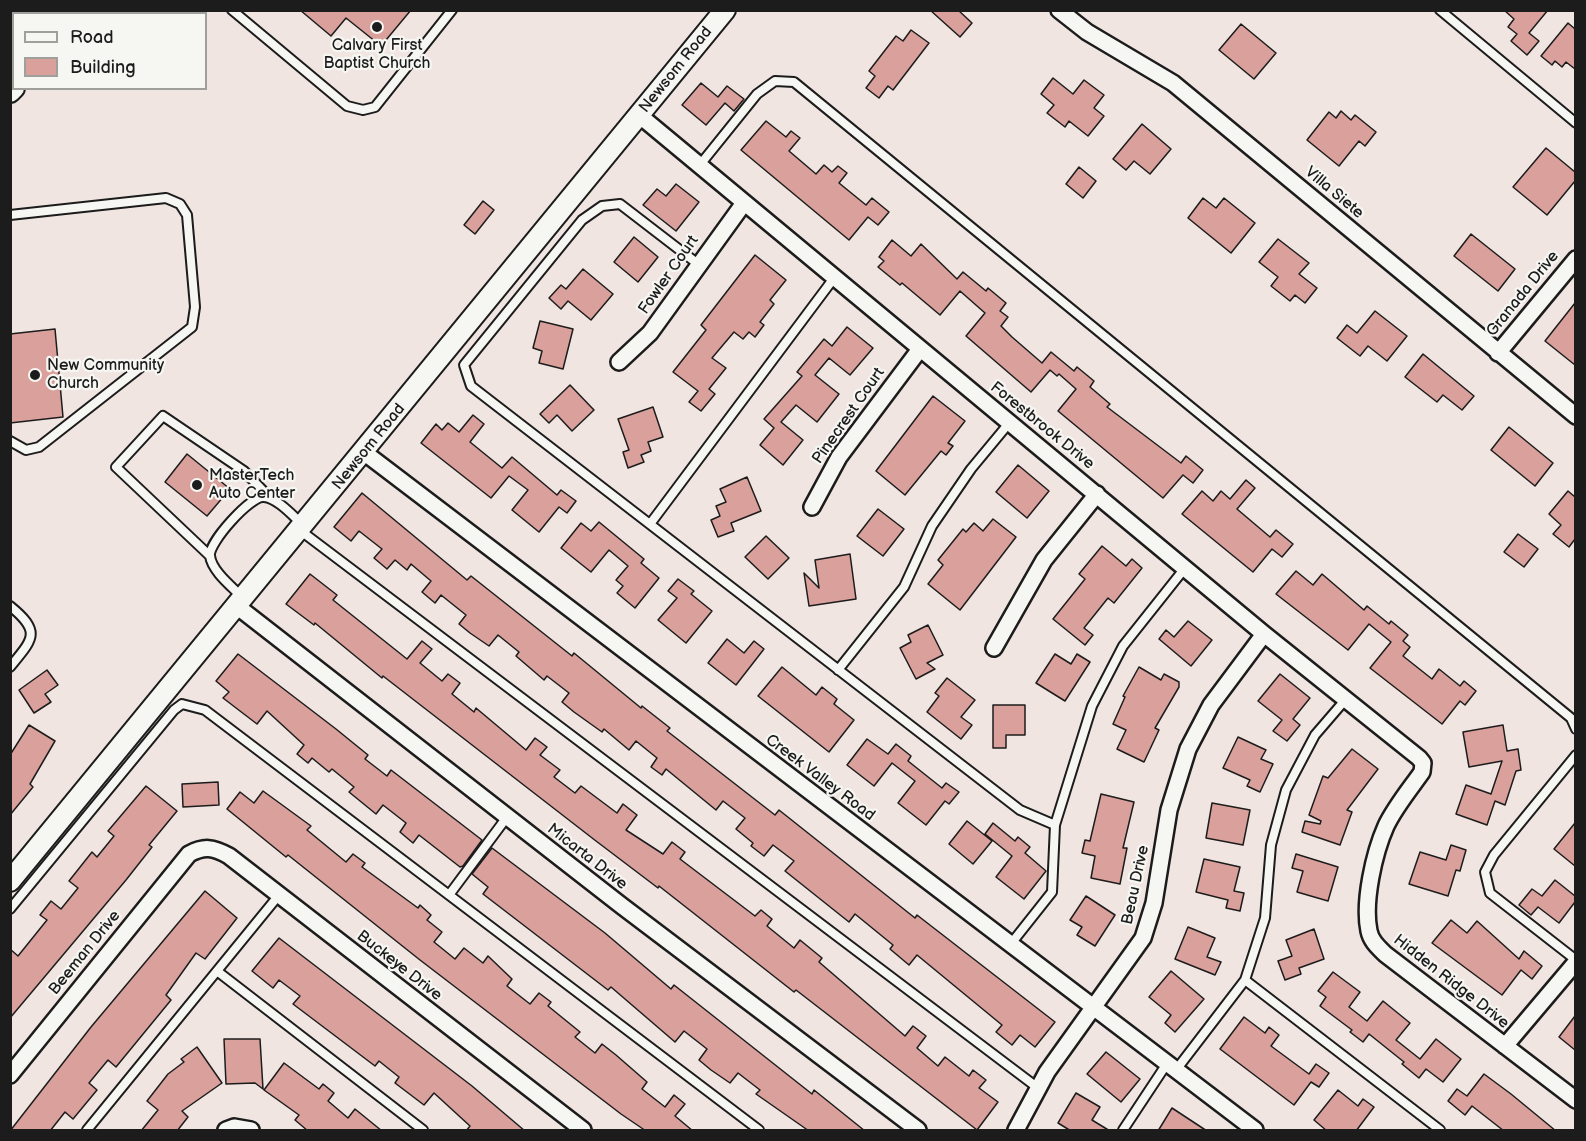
<!DOCTYPE html>
<style>
body{margin:0}
#map{position:relative;width:1586px;height:1141px;overflow:hidden;background:#f0e5e1;font-family:"Balsamiq Sans",sans-serif}
canvas{display:block}
.frame{position:absolute;inset:0;border:12px solid #1c1c1c;pointer-events:none}
.legend{position:absolute;left:12px;top:12px;width:195px;height:78px;box-sizing:border-box;background:#f6f6f2;border:2px solid #9f9f9c;margin:0;padding:8px 10px;list-style:none;font-size:18px;color:#1c1c1c}
.legend li{display:flex;align-items:center;gap:12px;height:30px}
.legend b{width:30px;border:2px solid #9f9f9c}
</style>
<div id="map">
<canvas width="1586" height="1141"></canvas>
<div class="frame"></div>
<ul class="legend">
<li><b style="height:8px;background:#f6f6f2"></b>Road</li>
<li><b style="height:16px;background:#daa09c"></b>Building</li>
</ul>
</div>
<script>
const g = document.querySelector('canvas').getContext('2d');
g.lineJoin = 'round';
function fill(path, color) { g.fillStyle = color; g.fill(path, 'evenodd'); }
function strokePath(path, color, width, dash) { g.strokeStyle = color; g.lineWidth = width; g.lineCap = dash ? 'butt' : 'round'; g.setLineDash(dash || []); g.stroke(path); }
function write(font, color, halo, rows, align = 'center') {
  g.font = font + ' "Balsamiq Sans",sans-serif'; g.lineWidth = 4.5; g.setLineDash([]); g.textBaseline = 'middle'; g.strokeStyle = halo; g.fillStyle = color; for (const [text, x, y, turn = 0] of rows) {
    g.save(); g.translate(x, y); g.rotate((+turn || 0) * Math.PI / 180); g.textAlign = isNaN(turn) ? turn : align; if (halo) g.strokeText(text, 0, 0); g.fillText(text, 0, 0); g.restore();
  }
}
const building = new Path2D(`
 M300 10H411L381 46 346 18 331 36Z
 M930 10H958L972 23 960 37Z
 M1504 10H1548L1529 33 1539 41 1527 55 1511 41 1517 34 1508 27 1514 19Z
 M1568 23 1575 29V69L1566 62 1562 67 1555 61 1552 65 1541 56Z
 M1241 24 1276 53 1254 79 1219 50Z
 M911 30 929 43 893 90 888 86 879 98 866 88 875 76 869 71 896 36 903 41Z
 M1053 78 1073 94 1084 80 1104 95 1094 108 1104 116 1088 136 1069 121 1065 127 1047 113 1054 105 1041 94Z
 M701 83 718 97 727 86 744 99 734 111 725 103 706 125 682 105Z
 M1341 111 1351 120 1355 115 1376 132 1365 146 1359 141 1339 166 1307 140 1329 112 1336 118Z
 M766 121 786 137 791 131 800 138 789 151 816 174 824 165 832 172 838 166 847 173 839 183 866 205 872 198 889 212 878 225 868 217 849 240 741 150Z
 M1142 124 1171 149 1150 174 1134 161 1126 170 1113 159Z
 M1546 148 1575 172V181L1547 215 1513 187Z
 M1079 167 1096 181 1083 198 1066 184Z
 M676 184 699 202 676 231 643 205 657 189 666 196Z
 M1203 198 1216 208 1224 198 1255 223 1231 253 1188 218Z
 M483 201 494 210 475 234 464 225Z
 M1471 234 1515 269 1498 291 1454 256Z
 M634 237 658 257 638 282 614 262Z
 M1278 239 1309 263 1299 274 1317 288 1305 303 1295 295 1290 301 1271 286 1278 277 1259 262Z
 M892 240 911 256 921 244 957 279 963 272 986 291 988 288 1006 303 1000 311 1008 317 1001 326 1012 337 1042 363 1051 352 1074 371 1077 367 1094 381 1090 387 1110 404 1107 407 1181 463 1186 456 1203 470 1193 483 1183 475 1163 498 1058 411 1076 389 1059 374 1057 376 1050 370 1031 392 966 336 985 313 960 291 940 315 902 283 900 285 878 267 884 261 879 257Z
 M755 255 786 280 770 300 774 304 760 322 764 325 755 337 749 332 743 339 734 332 712 358 726 368 709 389 715 394 701 411 689 402 698 391 673 372 706 330 701 325Z
 M583 269 613 294 591 320 568 301 561 309 549 298 561 285 566 289Z
 M1575 303V365L1545 341Z
 M1375 311 1407 336 1387 361 1368 346 1360 356 1337 338 1347 325 1357 333Z
 M540 321 573 329 563 369 539 363 542 351 533 348Z
 M847 327 873 348 850 375 829 358 815 375 839 394 817 422 796 405 781 422 803 440 783 465 760 445 774 428 764 419 802 376 797 372 824 339 832 346Z
 M55 329 63 417 10 423V334Z
 M1423 354 1474 396 1462 410 1443 395 1437 402 1405 377Z
 M570 385 594 410 572 431 557 415 549 423 540 414Z
 M933 396 965 421 948 443 953 446 946 455 941 451 905 495 876 471Z
 M653 407 663 437 648 442 651 451 641 455 644 462 628 468 623 452 629 450 618 419Z
 M473 415 484 424 470 442 502 468 512 457 557 495 561 490 576 501 567 513 559 507 539 532 512 510 528 490 509 476 491 498 421 443 436 424 442 430 448 423 459 432Z
 M1509 427 1553 463 1535 486 1491 450Z
 M187 454 230 489 207 516 165 482Z
 M1018 465 1049 491 1027 518 996 492Z
 M747 477 761 511 731 523 734 531 718 537 711 520 720 516 716 506 726 502 720 489Z
 M1246 480 1255 488 1237 509 1270 537 1276 530 1293 544 1282 557 1272 549 1253 572 1182 514 1202 491 1213 501 1221 491 1230 499Z
 M1568 491 1575 497V539L1569 547 1553 534 1561 525 1549 514Z
 M362 493 467 580 471 576 572 656 574 653 641 708 642 706 670 728 667 731 775 815 779 810 915 918 917 915 1055 1022 1035 1047 1020 1035 1012 1045 996 1032 1002 1025 917 955 909 965 890 949 893 945 855 914 849 922 785 871 794 861 773 845 764 856 751 846 753 843 736 829 745 818 723 801 716 810 666 769 662 775 651 767 657 758 636 741 629 750 604 729 602 732 574 712 562 702 569 693 547 676 544 680 516 656 519 652 498 635 489 646 470 633 459 624 466 615 441 595 435 603 422 592 431 581 411 564 407 570 395 560 387 569 374 558 382 549 359 531 351 541 334 527Z
 M878 509 904 529 883 556 857 536Z
 M993 519 1016 537 960 610 928 584 943 565 938 560 963 529 966 532 974 523 983 531Z
 M599 522 644 559 641 563 659 578 635 608 617 593 623 586 616 580 628 566 609 550 591 572 561 548 581 523 591 531Z
 M1518 534 1538 549 1524 567 1504 552Z
 M766 536 789 558 768 579 745 557Z
 M1102 546 1126 566 1132 559 1142 568 1114 603 1108 598 1084 628 1093 635 1085 645 1053 619 1085 579 1079 574Z
 M850 554 856 599 809 606 804 573 819 588 815 560Z
 M1296 571 1313 585 1322 574 1364 610 1367 606 1389 624 1391 621 1408 635 1403 641 1410 647 1403 656 1432 679 1439 669 1460 686 1464 681 1476 691 1465 705 1460 701 1442 724 1370 668 1391 642 1369 624 1348 650 1276 594Z
 M310 574 337 595 333 600 407 659 422 641 432 649 420 663 442 681 448 674 460 683 452 694 474 712 476 708 526 750 535 738 547 747 540 755 560 770 554 777 575 793 581 786 617 813 623 804 637 815 626 830 663 854 672 842 685 852 680 859 755 916 761 910 772 919 767 926 794 948 800 940 822 958 819 962 905 1036 913 1026 926 1036 917 1048 938 1066 945 1057 969 1076 973 1070 986 1080 979 1088 998 1102 977 1130 796 990 794 992 659 886 658 888 596 841 383 676 382 678 315 623 314 625 286 604Z
 M678 579 694 591 691 594 712 611 686 643 658 620 677 598 668 591Z
 M1188 621 1212 640 1191 666 1159 639 1166 630 1174 637Z
 M928 625 943 655 927 663 935 669 916 679 900 648 911 642 908 635Z
 M727 639 744 653 754 641 764 649 736 685 708 663Z
 M238 654 336 729 368 755 365 759 387 776 391 770 482 840 463 866 460 867 419 835 413 843 400 832 406 823 383 805 376 814 349 792 354 787 332 769 329 772 312 758 308 763 297 754 304 745 267 711 257 724 223 698 229 692 216 681Z
 M1055 654 1071 664 1077 654 1090 662 1065 701 1036 683Z
 M782 667 816 695 822 687 837 699 834 704 854 720 829 752 758 696Z
 M1139 667 1161 680 1164 674 1179 682V687L1155 728 1159 730 1144 762 1117 749 1126 730 1113 724 1125 697 1123 696Z
 M47 670 58 685 45 694 51 702 34 713 19 690Z
 M1280 674 1310 698 1293 719 1300 725 1287 741 1273 731 1282 720 1258 701Z
 M947 678 975 700 961 717 972 725 961 739 927 712 939 696 935 693Z
 M993 705H1025V735H1006V748H993Z
 M29 725 55 741 30 784 33 787 10 815V755Z
 M1503 725 1507 751 1518 749 1521 770 1516 771 1505 805 1495 801 1487 825 1456 814 1466 785 1491 794 1502 761 1469 767 1463 732Z
 M1238 737 1266 750 1261 759 1273 764 1260 792 1247 786 1250 780 1223 768Z
 M867 739 888 754 896 744 911 756 908 761 942 788 946 783 959 792 949 804 945 801 926 825 898 803 915 781 892 763 874 786 847 765Z
 M1352 749 1378 769 1347 810 1352 812 1340 845 1302 832 1305 821 1320 824 1321 821 1309 815 1323 776 1328 778Z
 M218 782 219 805 183 807 182 784Z
 M146 786 177 811 149 845 152 847 126 880 10 1018V949L18 956 47 920 40 915 51 901 61 909 78 888 69 881 92 852 97 857 114 836 108 831Z
 M263 791 311 826 307 830 346 862 353 854 365 863 362 867 418 908 420 905 431 915 427 920 442 932 434 942 455 959 464 948 483 963 488 956 512 979 507 986 530 1004 539 993 551 1002 548 1006 580 1032 575 1037 595 1053 602 1044 616 1055 647 1082 642 1089 665 1107 674 1095 685 1104 675 1116 693 1131H646L621 1114 420 960 288 855 286 857 227 809 240 792 254 803Z
 M1101 794 1134 802 1123 848H1127L1120 884 1091 878 1095 856 1082 853 1085 840 1090 841Z
 M1212 803 1250 810 1243 845 1206 838Z
 M967 821 992 841 973 864 949 844Z
 M993 823 1015 841 1018 837 1030 847 1025 853 1046 871 1024 899 996 877 1012 856 985 834Z
 M1575 823V866L1554 849Z
 M1451 845 1466 850 1460 871 1456 870 1448 896 1409 884 1420 852 1446 860Z
 M492 848 605 933 671 989 674 985 812 1094 814 1090 865 1131H809L756 1094 760 1090 738 1073 730 1083 711 1070 699 1060 707 1049 684 1031 675 1042 611 987 608 990 483 894 488 887 472 874Z
 M1296 854 1338 867 1328 901 1297 892 1303 871 1292 868Z
 M1204 859 1240 867 1234 891 1244 893 1240 911 1226 908 1228 900 1196 892Z
 M1555 880 1575 896V902L1559 923 1538 907 1531 915 1519 905 1532 889 1542 896Z
 M205 891 237 918 205 959 196 953 166 995 171 1000 116 1067 108 1060 89 1083 97 1090 73 1119 65 1112 50 1131H10L91 1027Z
 M1086 896 1115 915 1095 946 1077 935 1082 927 1070 920Z
 M1451 920 1467 933 1477 921 1519 959 1524 951 1542 966 1532 979 1521 970 1502 995 1432 943Z
 M1188 927 1215 938 1207 957 1221 962 1215 975 1175 959Z
 M1314 929 1324 959 1299 968 1301 974 1285 980 1278 961 1292 956 1286 940Z
 M279 938 472 1086 525 1131H466L470 1126 434 1093 424 1105 395 1083 399 1077 379 1061 375 1066 293 1004 300 996 279 980 273 988 252 971Z
 M1171 971 1204 999 1175 1032 1165 1023 1171 1015 1149 997Z
 M1333 972 1360 992 1349 1007 1367 1021 1383 1001 1410 1023 1396 1040 1420 1059 1436 1039 1461 1059 1443 1082 1426 1069 1419 1078 1402 1064 1404 1062 1369 1034 1363 1042 1350 1032 1352 1030 1320 1006 1326 997 1318 991Z
 M1575 1016V1050L1559 1037Z
 M1244 1017 1265 1033 1269 1027 1279 1035 1271 1046 1309 1074 1316 1064 1329 1073 1319 1087 1311 1082 1294 1105 1220 1049Z
 M224 1039H260L263 1089 255 1083 226 1084Z
 M197 1047 222 1083 182 1111 188 1117 177 1131H141L158 1110 147 1101 168 1074 184 1062 181 1059Z
 M1106 1052 1140 1079 1121 1102 1087 1074Z
 M284 1063 319 1089 323 1084 334 1093 328 1101 348 1118 355 1109 382 1131H308L295 1120 299 1115 264 1090Z
 M1484 1074 1511 1094 1556 1131H1504L1472 1106 1465 1115 1448 1101 1457 1089 1467 1096Z
 M1338 1090 1358 1106 1363 1099 1374 1107 1356 1131H1327L1314 1120Z
 M1076 1093 1100 1107 1092 1120 1110 1131H1071L1058 1123Z
 M1172 1108 1207 1131H1158Z`);
const service = new Path2D(`
 M232 10 347 106 363 110 375 107 452 10
 M1440 10 1576 123
 M699 166 757 94 775 81 794 82 1571 718 1576 729
 M10 215 166 198 180 204 187 215 195 307 192 327 39 447 26 450 10 441
 M698 264 620 204 602 206 582 220 464 365 471 386 1020 810 1055 825
 M650 524 834 278
 M301 531 1038 1088
 M210 556 116 467 163 416 244 471 271 499
 M241 596C231 586 212 571 210 556 208 543 251 495 264 497 277 498 292 515 302 524
 M10 606C42 632 33 639 10 667
 M838 670 904 587 932 526 971 469 1010 422
 M1576 755 1494 855 1485 872 1490 893 1576 960
 M449 895 507 817
 M10 909 174 710 182 704 205 710 759 1130
 M1010 945 1052 892 1055 825 1092 706 1123 646 1185 568
 M217 971 423 1130
 M1245 980 1440 1130
 M1176 1070 1245 980 1265 918 1271 845 1286 790 1315 735 1346 699
 M87 1130 279 895
 M1123 1130 1166 1065`);
const minor = new Path2D(`
 M1059 10 1087 32 1173 83 1576 416
 M639 115 1264 634 1419 758 1423 763 1422 772C1410 789 1395 807 1386 826 1374 853 1363 902 1369 931 1371 941 1378 947 1385 954L1576 1100
 M1498 353 1576 259
 M619 362 650 333 744 203
 M365 453 1255 1130
 M812 507 839 457 920 349
 M238 607 622 906 918 1130
 M994 648 1044 560 1097 494
 M1505 1046 1576 962
 M10 1075 189 854C204 846 213 847 229 856L583 1130
 M226 1130 234 1127 251 1130
 M1016 1130 1047 1072 1143 938 1154 903 1169 810 1188 749 1211 705 1264 634`);
const tertiary = new Path2D(`
 M23 14 25 10
 M75 14 77 10
 M10 29 14 25
 M10 92 14 88
 M10 881 725 10`);
const markers = [
 [377,27,6,"#1c1c1c"],
 [35,375,6,"#1c1c1c"],
 [197,485,6,"#1c1c1c"]
];
const poiNames = [
 ["Calvary First",377,46,"center"],
 ["Baptist Church",377,64,"center"],
 ["New Community",47,366],
 ["Church",47,384],
 ["MasterTech",209,476],
 ["Auto Center",209,494]
];
const streetNames = [
 ["Newsom Road",676,70,-51],
 ["Villa Siete",1334,193,40],
 ["Fowler Court",669,275,-55],
 ["Granada Drive",1523,294,-51],
 ["Pinecrest Court",849,416,-55],
 ["Forestbrook Drive",1042,426,39],
 ["Newsom Road",369,447,-51],
 ["Creek Valley Road",820,778,37],
 ["Micarta Drive",587,857,38],
 ["Beau Drive",1136,885,-78],
 ["Beeman Drive",85,953,-51],
 ["Buckeye Drive",399,966,38],
 ["Hidden Ridge Drive",1451,982,38]
];
fill(building, '#daa09c');
strokePath(building, '#1c1c1c', 1.5);
strokePath(service, '#1c1c1c', 12);
strokePath(minor, '#1c1c1c', 20);
strokePath(tertiary, '#1c1c1c', 24);
strokePath(service, '#f6f6f2', 8);
strokePath(minor, '#f6f6f2', 15);
strokePath(tertiary, '#f6f6f2', 20);
for (const [x, y, r, color] of markers) { const dot = new Path2D(); dot.arc(x, y, r, 0, 2 * Math.PI); g.fillStyle = color; g.fill(dot); strokePath(dot, '#f6f6f2', 2); }
write('16px', '#1c1c1c', '#f6f6f2', poiNames, 'left');
write('16px', '#1c1c1c', '#f6f6f2', streetNames);
</script>
